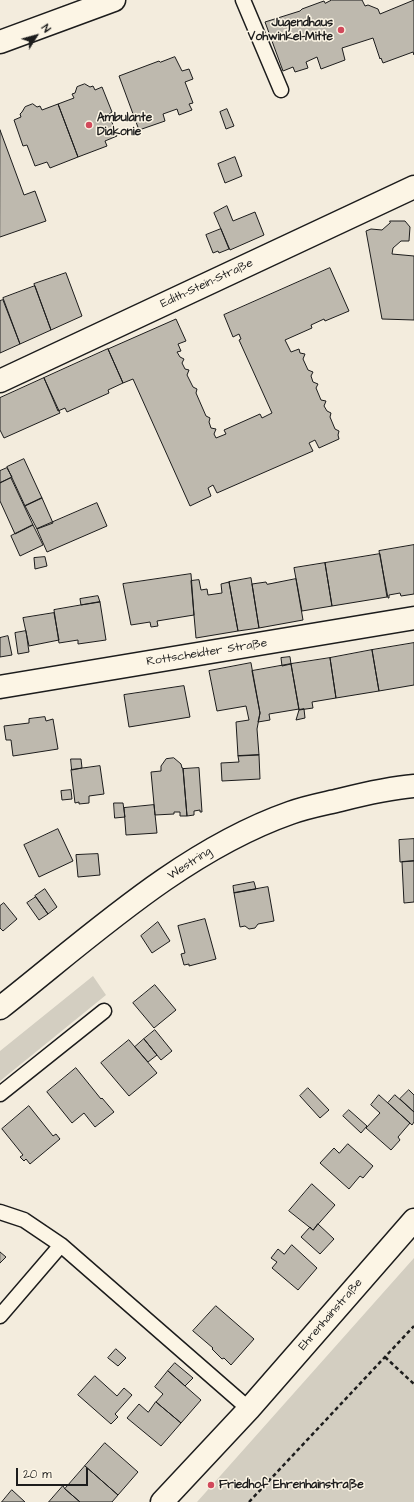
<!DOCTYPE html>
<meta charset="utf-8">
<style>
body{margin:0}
#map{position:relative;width:414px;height:1502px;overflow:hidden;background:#f3ecdd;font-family:"Architects Daughter",sans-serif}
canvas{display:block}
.north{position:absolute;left:16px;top:16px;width:40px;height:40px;-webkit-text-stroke:3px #fcf5e5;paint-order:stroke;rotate:53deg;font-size:11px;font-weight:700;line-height:16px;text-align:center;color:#1c1c1c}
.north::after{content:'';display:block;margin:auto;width:14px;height:18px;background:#1c1c1c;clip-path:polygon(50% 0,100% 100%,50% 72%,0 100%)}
.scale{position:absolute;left:16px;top:1468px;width:72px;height:18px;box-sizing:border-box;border:2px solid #1c1c1c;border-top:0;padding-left:5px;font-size:12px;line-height:14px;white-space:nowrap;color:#1c1c1c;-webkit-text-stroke:3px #fcf5e5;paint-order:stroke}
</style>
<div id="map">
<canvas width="414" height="1502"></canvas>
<div class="north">N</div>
<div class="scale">20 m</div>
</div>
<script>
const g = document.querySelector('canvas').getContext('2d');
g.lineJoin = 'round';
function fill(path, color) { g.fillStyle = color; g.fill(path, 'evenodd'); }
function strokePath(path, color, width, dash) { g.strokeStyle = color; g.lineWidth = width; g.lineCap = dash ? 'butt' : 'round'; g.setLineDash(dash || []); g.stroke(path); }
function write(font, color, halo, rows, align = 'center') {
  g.font = font + ' "Architects Daughter",sans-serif'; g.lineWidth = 3; g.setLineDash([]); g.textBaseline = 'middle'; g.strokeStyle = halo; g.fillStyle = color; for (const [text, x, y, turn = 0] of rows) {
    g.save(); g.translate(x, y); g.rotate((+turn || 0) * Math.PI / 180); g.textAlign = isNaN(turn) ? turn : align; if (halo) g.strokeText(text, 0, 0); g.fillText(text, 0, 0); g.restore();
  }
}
const green = new Path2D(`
 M93 976 106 995 0 1081V1051Z
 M414 1258V1502H197Z`);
const building = new Path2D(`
 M332 0H362L365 6 368 5 378 9 380 14 414 0V55L413 52 383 63 381 58 380 59 373 38 342 48 345 60 321 69 317 57 306 62 308 68 295 72 293 67 283 71 265 22 300 11 302 9 321 2 324 1 325 3Z
 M175 57 182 71 189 69 193 79 185 82 193 103 189 104 192 110 179 115 177 109 163 114 165 121 139 130 119 76 159 61 160 62Z
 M85 84 90 87 93 86 95 90 102 87 112 112 109 114 117 136 105 141 107 146 78 157 58 104 74 98 72 94 75 93 77 87Z
 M33 104 37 107 40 106 42 110 58 104 78 157 50 168 47 162 35 166 27 145 23 146 14 120 21 117 20 114 22 112 25 107Z
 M227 109 234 126 226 129 220 112Z
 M0 130 24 195 35 191 46 221 0 237Z
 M235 157 242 176 225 183 218 164Z
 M227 206 233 221 255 212 264 235 230 250 214 213Z
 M390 221H405L410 227 409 241H401L393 248 392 254 414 256V320L382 319 366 231 371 229 382 230 390 223Z
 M221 229 229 249 219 253 218 251 213 253 206 235Z
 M330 268 349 311 325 321 324 319 311 325 312 328 285 340 291 352 299 349 300 353 305 354 303 359 308 370 313 372 311 376 313 382 318 384 316 388 321 400 326 401 324 406 327 411 331 413 330 417 335 429 339 431 338 435 339 439 319 448 315 440 309 443 313 451 217 493 213 485 208 488 211 496 190 506 133 379 123 383 108 349 176 319 186 341 178 344 181 351 177 352 180 357 184 359 182 363 185 369 189 370 187 375 193 387 197 389 196 393 206 416 210 418 209 422 211 428 216 429 214 434 216 438 226 434 224 430 260 414 262 418 272 413 239 340 241 339 239 334 233 337 224 315Z
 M66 273 82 316 51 330 34 284Z
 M35 286 51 330 20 344 3 298Z
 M3 300 20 344 0 353V301Z
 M108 349 123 383 108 390 109 393 67 412 65 408 58 411 44 378Z
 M44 378 60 413 4 438 0 430V398Z
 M24 459 42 498 25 506 7 467Z
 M7 468 12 477 0 483V471Z
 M11 478 33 525 15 534 0 501V483Z
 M42 498 53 523 37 529 25 506Z
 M97 503 107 526 47 552 37 529Z
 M33 525 43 545 20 556 11 536Z
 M414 545V594L401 596 400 593 389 595V598H388L379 551Z
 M380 554 387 597 332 606 325 563Z
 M45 557 47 566 35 569 34 558Z
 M325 563 332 606 302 611 294 568Z
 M191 574 194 615 157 621 158 626 151 627 150 622 131 625 123 584Z
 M251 578 259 628 238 631 229 582Z
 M296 579 303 620 259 628 252 584 266 582 267 584Z
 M199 580 201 590 207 589 208 595 222 593 221 584 229 582 238 631 196 638 191 581Z
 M98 596 100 602 81 605 80 599Z
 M100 602 106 640 78 644V640L59 643 54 610Z
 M54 613 59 640 29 646 23 618Z
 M26 631 29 652 18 654 15 633Z
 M8 636 12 655 0 657V638Z
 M414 643V685L379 691 372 650Z
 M372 650 379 691 336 698 330 658Z
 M290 657 291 664 282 666 281 658Z
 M330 658 336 698 312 702 313 708 299 710 291 664Z
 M251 663 260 713 257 729 259 755 238 756 236 722 249 720 246 706 217 711 209 671Z
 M291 664 299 709 269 714 270 720 258 722 260 713 252 671Z
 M184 686 190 717 129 727 124 695Z
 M304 709 305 718 296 720 299 710Z
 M45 717 46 721 53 719 58 749 13 756 11 740H6L4 726 29 723V719Z
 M259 755 260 779 222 781 221 763 239 762 238 756Z
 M174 758 181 764 182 768H183L187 816H180V812H174V814L155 815 151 772 161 771V766L166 759Z
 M71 759H81L82 768 72 770Z
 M100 766 104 794 89 796V803L79 804V802L75 803 71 770Z
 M199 768 202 812H200V810L194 811V815L187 816 183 769Z
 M71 790 72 799 62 800 61 791Z
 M114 803H123L125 817 115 818Z
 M154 805 157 833 126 835 124 808Z
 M58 829 73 861 39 877 24 845Z
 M414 839V861L400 862 399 840Z
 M98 854 100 875 78 877 76 855Z
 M414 861V902L404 903 402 862Z
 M254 882 256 889 234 893 233 886Z
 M268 887 274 921 258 924 255 928 249 929 245 926 240 927 234 893Z
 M45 889 57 907 48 914 35 896Z
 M36 897 48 914 39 920 27 903Z
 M4 903 17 919 3 931 0 928V906Z
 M205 919 216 959 189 966V964L184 965 181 954 185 953 178 926Z
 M158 922 170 941 152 953 141 936Z
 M155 985 176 1010 154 1028 133 1003Z
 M155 1030 172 1051 161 1060 144 1039Z
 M144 1039 157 1055 148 1062 135 1047Z
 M129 1040 157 1073 129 1096 101 1063Z
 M76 1068 101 1099 102 1098 114 1112 95 1127 84 1113 72 1123 47 1092Z
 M308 1088 329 1110 320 1118 300 1096Z
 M409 1090 414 1095V1112L400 1099Z
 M379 1095 410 1123 398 1137 400 1140 391 1150 366 1128 380 1113 371 1105Z
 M395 1095 414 1112V1122L412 1125 388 1103Z
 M29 1106 53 1136 56 1134 60 1139 30 1164 26 1159 24 1161 20 1157 23 1155 2 1129Z
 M349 1110 367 1126 361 1133 343 1116Z
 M348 1144 373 1166 363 1178 360 1176 349 1189 320 1163 334 1148 339 1153Z
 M312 1184 335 1205 313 1230 289 1211Z
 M318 1224 334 1239 320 1254 301 1237 310 1227 313 1230Z
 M292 1245 317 1268 298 1290 272 1268 277 1262 271 1258 278 1249 284 1254Z
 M0 1252 6 1257 0 1263Z
 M216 1306 254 1339 231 1365 224 1358 222 1359 212 1349 213 1348 193 1331Z
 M116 1349 126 1358 118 1366 108 1358Z
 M175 1363 193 1378 185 1386 168 1371Z
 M168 1371 201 1400 181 1423 156 1402 163 1394 155 1387Z
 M95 1376 117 1396 124 1388 132 1395 115 1414 118 1417 111 1424 78 1395Z
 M156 1402 181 1423 161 1446 127 1418 139 1404 148 1412Z
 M105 1443 138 1472 118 1495 85 1466Z
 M85 1466 118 1495 112 1502H80L65 1489Z
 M63 1486 65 1489 80 1502H49Z
 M12 1490 25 1502H2Z`);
const path = new Path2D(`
 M385 1357 414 1384
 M249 1502 414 1326`);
const service = new Path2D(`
 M243 0 281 90
 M0 1094 104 1011
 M0 1212 24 1220 61 1245 249 1409
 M0 1316 61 1245`);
const minor = new Path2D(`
 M0 381 414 187
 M0 687 414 618
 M162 1502 249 1409 414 1220`);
const primary = new Path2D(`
 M0 42 114 0
 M0 1008C89 938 182 851 290 813 306 807 323 804 340 800 364 794 389 788 414 786`);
const markers = [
 [341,30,4,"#d1495b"],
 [89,125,4,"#d1495b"],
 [211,1485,4,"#d1495b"]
];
const poiNames = [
 ["Jugendhaus",333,23,"right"],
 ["Vohwinkel-Mitte",333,37,"right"],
 ["Ambulante",97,118],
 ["Diakonie",97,132],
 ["Friedhof Ehrenhainstraße",219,1485]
];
const streetNames = [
 ["Edith-Stein-Straße",207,284,-25],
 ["Rottscheidter Straße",207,653,-9],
 ["Westring",190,864,-33],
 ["Ehrenhainstraße",331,1315,-49]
];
fill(green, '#d3cec1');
fill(building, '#beb9ae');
strokePath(building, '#1c1c1c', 1);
strokePath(service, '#1c1c1c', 17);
strokePath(minor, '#1c1c1c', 25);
strokePath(primary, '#1c1c1c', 25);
strokePath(path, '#1c1c1c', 2.5, [4, 3]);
strokePath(service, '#fcf5e5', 14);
strokePath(minor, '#fcf5e5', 22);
strokePath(primary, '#fcf5e5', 22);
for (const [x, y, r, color] of markers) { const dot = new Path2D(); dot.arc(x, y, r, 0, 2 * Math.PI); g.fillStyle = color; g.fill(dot); strokePath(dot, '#fcf5e5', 1.5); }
write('bold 12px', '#1c1c1c', '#fcf5e5', poiNames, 'left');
write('12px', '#1c1c1c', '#fcf5e5', streetNames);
</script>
